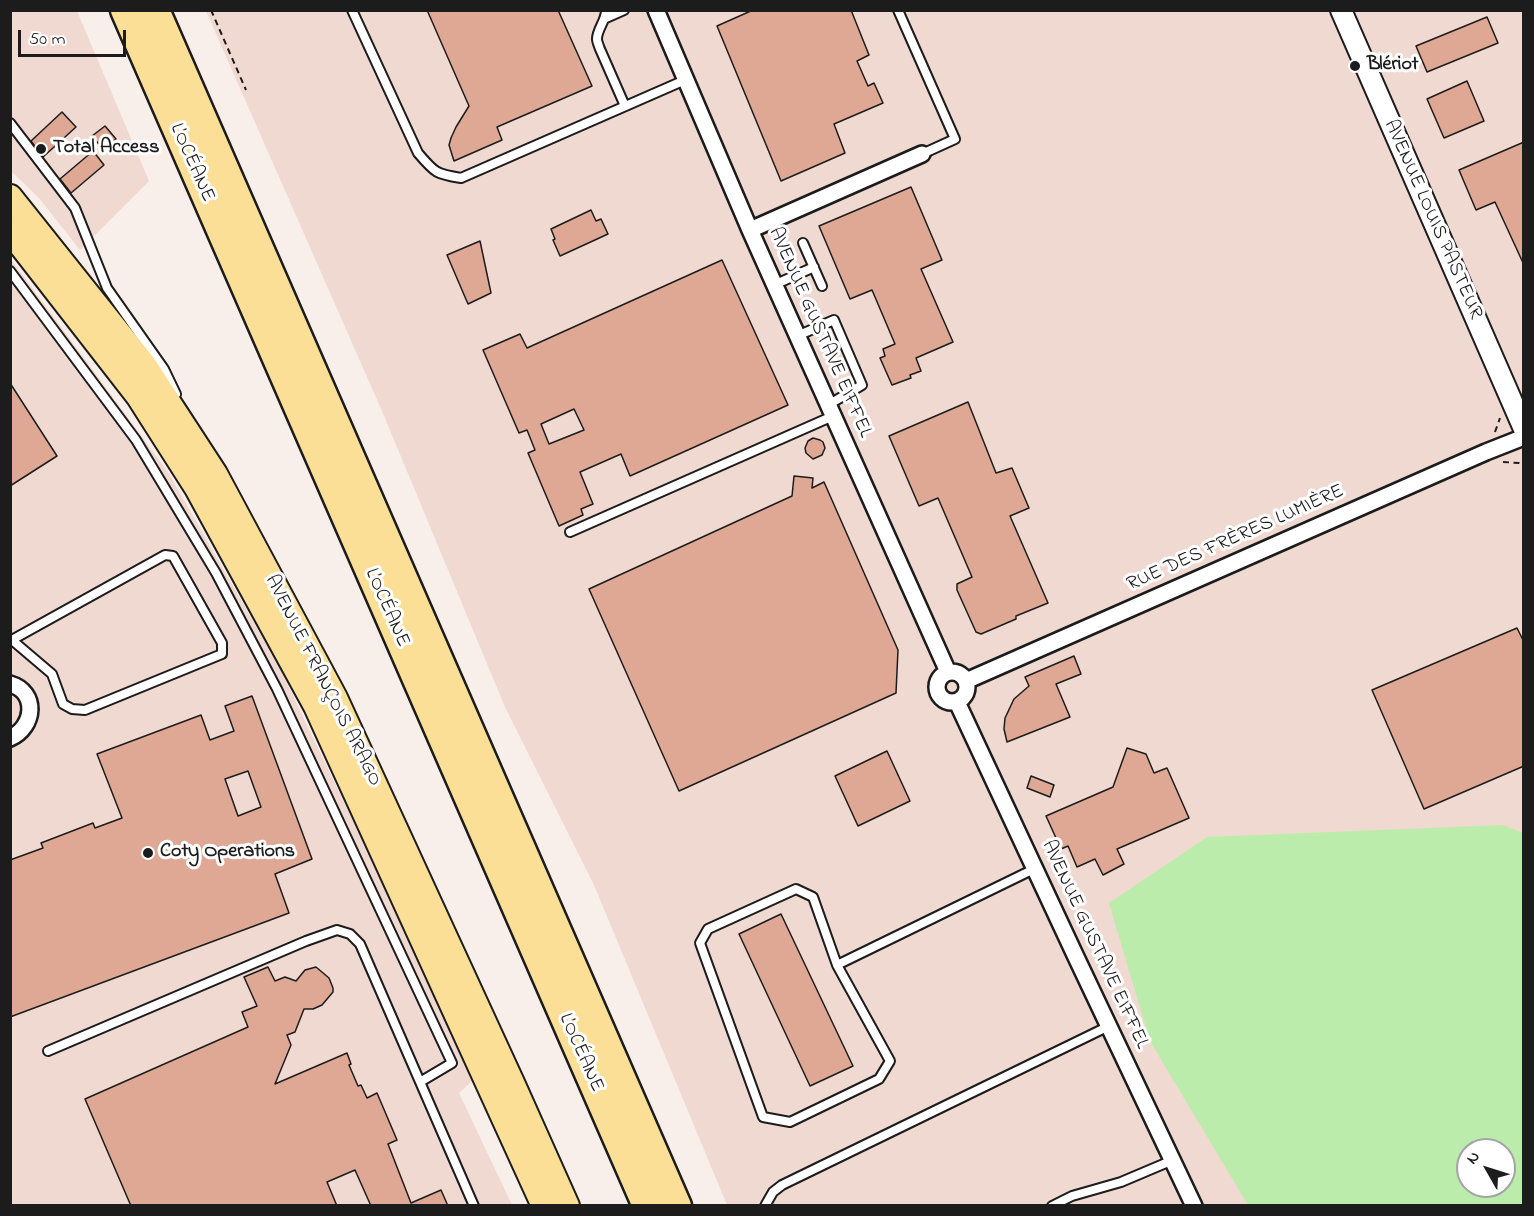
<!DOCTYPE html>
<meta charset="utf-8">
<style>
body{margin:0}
#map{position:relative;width:1534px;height:1216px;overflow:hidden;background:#f8eeea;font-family:"Indie Flower",sans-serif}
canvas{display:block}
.frame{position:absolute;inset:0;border:12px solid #1c1c1c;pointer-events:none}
.north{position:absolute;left:1456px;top:1138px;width:60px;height:60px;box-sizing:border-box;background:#fff;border:2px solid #a4a4a4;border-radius:50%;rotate:309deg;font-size:16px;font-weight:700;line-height:24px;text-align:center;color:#1c1c1c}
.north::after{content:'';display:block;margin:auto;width:21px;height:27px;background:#1c1c1c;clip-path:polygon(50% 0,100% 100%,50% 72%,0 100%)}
.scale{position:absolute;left:18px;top:30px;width:108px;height:27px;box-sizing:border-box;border:3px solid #1c1c1c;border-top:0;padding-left:8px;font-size:18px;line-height:21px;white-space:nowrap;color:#1c1c1c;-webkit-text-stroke:4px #fff;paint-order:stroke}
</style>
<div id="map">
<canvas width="1534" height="1216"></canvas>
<div class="frame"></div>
<div class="north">N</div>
<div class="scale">50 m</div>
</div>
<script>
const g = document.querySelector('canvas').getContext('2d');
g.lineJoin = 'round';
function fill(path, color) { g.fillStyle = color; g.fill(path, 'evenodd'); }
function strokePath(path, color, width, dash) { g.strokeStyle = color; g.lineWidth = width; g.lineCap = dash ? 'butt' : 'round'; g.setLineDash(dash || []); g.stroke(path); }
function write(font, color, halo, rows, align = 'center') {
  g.font = font + ' "Indie Flower",sans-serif'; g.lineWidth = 6; g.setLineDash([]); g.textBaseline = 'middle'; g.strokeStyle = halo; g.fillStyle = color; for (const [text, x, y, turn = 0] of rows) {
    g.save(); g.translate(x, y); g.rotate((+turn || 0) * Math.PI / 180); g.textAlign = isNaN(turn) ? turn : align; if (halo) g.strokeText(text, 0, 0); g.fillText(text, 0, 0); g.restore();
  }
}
const built = new Path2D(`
 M10 11H77L149 181 80 250 39 198 11 171Z
 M206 11H1523V1205H727L594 885 505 707 382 411ZM1468 1150H1504V1186H1468Z
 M10 258 168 472 277 663 388 893 472 1081 459 1093 512 1205H11Z`);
const green = new Path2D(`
 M1503 825 1523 833V1205H1248L1150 1041 1109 903 1207 837ZM1468 1150H1504V1186H1468Z`);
const building = new Path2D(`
 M427 10H558L592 86 497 127 502 140 454 161 449 145 451 138 456 127 469 106Z
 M753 10H851L869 55 857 61 868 86 874 83 883 103 834 124 845 153 781 181 717 26Z
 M1487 17 1498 43 1427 72 1416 46Z
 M1467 81 1484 121 1444 138 1427 99Z
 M62 112 76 127 43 157 31 141Z
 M105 126 116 139 103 149 92 136Z
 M1524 142V265L1495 202 1476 210 1459 170Z
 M93 151 104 165 71 193 60 179Z
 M911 187 942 260 921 269 953 342 916 358 921 371 910 375 911 378 892 385 880 358 885 356 883 349 895 344 872 290 850 299 819 226Z
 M591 210 596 221 601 219 608 234 560 256 553 240 555 239 551 229Z
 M480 241 491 293 468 304 447 255Z
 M722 260 788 405 630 476 621 454 580 472 593 504 581 509 583 515 559 526 528 453 535 450 527 430 519 433 483 350 520 334 527 348ZM574 409 584 430 549 444 541 424Z
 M10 383 57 456 10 486Z
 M968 402 996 473 1012 468 1029 508 1010 516 1048 603 1016 616V619L981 634 976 632 957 590V584L972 577 938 498 919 506 889 436Z
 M813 438 820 440 823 442 825 448 822 455 813 459 806 453 805 448 808 441Z
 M794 476 813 478 812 488 824 482 898 650 896 693 679 791 589 589 792 496Z
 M1517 628 1524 642V766L1424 809 1372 690Z
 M1074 656 1081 674 1056 684 1070 717 1007 742 1004 729 1005 718 1014 699 1029 686 1025 677Z
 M252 696 312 859 275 874 289 913 10 1017V860L43 848 41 843 93 823 95 828 122 818 97 754 201 715 210 740 234 731 225 706ZM248 771 261 807 238 816 225 779Z
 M1127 748 1146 754 1154 773 1167 768 1189 818 1117 849 1124 864 1103 875 1095 859 1077 867 1068 846 1061 849 1046 816 1113 787Z
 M887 751 910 801 858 826 835 776Z
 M1031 776 1054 785 1050 797 1027 788Z
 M781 914 853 1066 810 1086 739 934Z
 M268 967 275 981 285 977 296 981 305 970 316 967 329 978 333 988V992L322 1005 313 1009H304L295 1032 287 1035 291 1045 275 1084 347 1053 351 1064 349 1065 358 1086 361 1085 367 1098 377 1093 397 1140 388 1144 411 1203 441 1190 448 1206H371L355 1170 327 1182 337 1206H131L85 1099 248 1027 242 1012 257 1006 244 977Z`);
const path = new Path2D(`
 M211 10 246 90
 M1495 432 1500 418
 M1503 462 1519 463 1524 465`);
const service = new Path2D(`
 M352 10 418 153C435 173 436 174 461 178L685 80
 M606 10C606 21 597 29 597 39 597 42 599 46 600 49L625 106
 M898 10 955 139 922 154
 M606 18 624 10
 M10 123 75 208 107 288 164 369 176 394
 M803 243 822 286
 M10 271 136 440 216 573 277 689 452 1063 420 1082
 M774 285 814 267
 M797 336 834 320 862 385 828 405
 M570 532 833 416
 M10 641 165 555 173 556 222 643V654L85 710 72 709 63 704 52 674 12 640
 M837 965 890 1061 879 1079 790 1122 763 1117 700 943 708 929 796 889 813 897 837 965 1034 869
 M48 1051 306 941 337 930 350 934 360 944 474 1206
 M765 1206 773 1192 782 1185 1109 1026
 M1052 1206 1072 1196 1121 1182 1173 1160`);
const minor = new Path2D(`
 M656 10 750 230 948 672
 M750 230 922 154
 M937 687a15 15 0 1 1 30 0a15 15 0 1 1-30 0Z
 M966 681 1486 452 1524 437
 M10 684C38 692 35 727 10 738
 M957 702 1076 957 1194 1206`);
const tertiary = new Path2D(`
 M1341 10 1524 429`);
const primary = new Path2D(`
 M10 197 144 365 215 474 335 698 513 1085 567 1206
 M10 231 139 397 197 488 316 706 544 1206`);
const motorway = new Path2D(`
 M125 10 647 1206
 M155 10 677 1206`);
const markers = [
 [1355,66,6,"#1c1c1c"],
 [41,149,6,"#1c1c1c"],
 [148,853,6,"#1c1c1c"]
];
const poiNames = [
 ["Blériot",1367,66],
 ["Total Access",53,149],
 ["Coty Operations",160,853]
];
const streetNames = [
 ["L’OCÉANE",191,163,66],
 ["AVENUE LOUIS PASTEUR",1432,220,66],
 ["AVENUE GUSTAVE EIFFEL",819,333,66],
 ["RUE DES FRÈRES LUMIÈRE",1236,539,-24],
 ["L’OCÉANE",386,608,66],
 ["AVENUE FRANÇOIS ARAGO",322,681,63],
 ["AVENUE GUSTAVE EIFFEL",1094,945,65],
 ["L’OCÉANE",580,1053,66]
];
fill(built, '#f0d9d0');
fill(green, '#bcecab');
fill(building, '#dea895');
strokePath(building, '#1c1c1c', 1.5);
strokePath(service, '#1c1c1c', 12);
strokePath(minor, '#1c1c1c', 20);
strokePath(tertiary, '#1c1c1c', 24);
strokePath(primary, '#1c1c1c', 28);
strokePath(motorway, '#1c1c1c', 33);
strokePath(path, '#1c1c1c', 2, [6, 4.5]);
strokePath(service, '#fff', 8);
strokePath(minor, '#fff', 15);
strokePath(tertiary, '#fff', 20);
strokePath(primary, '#fbdf96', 24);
strokePath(motorway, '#fbdf96', 28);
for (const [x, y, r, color] of markers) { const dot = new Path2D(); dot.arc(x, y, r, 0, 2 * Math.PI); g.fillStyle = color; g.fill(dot); strokePath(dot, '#fff', 2); }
write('bold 20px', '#1c1c1c', '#fff', poiNames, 'left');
write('20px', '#1c1c1c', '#fff', streetNames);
</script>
